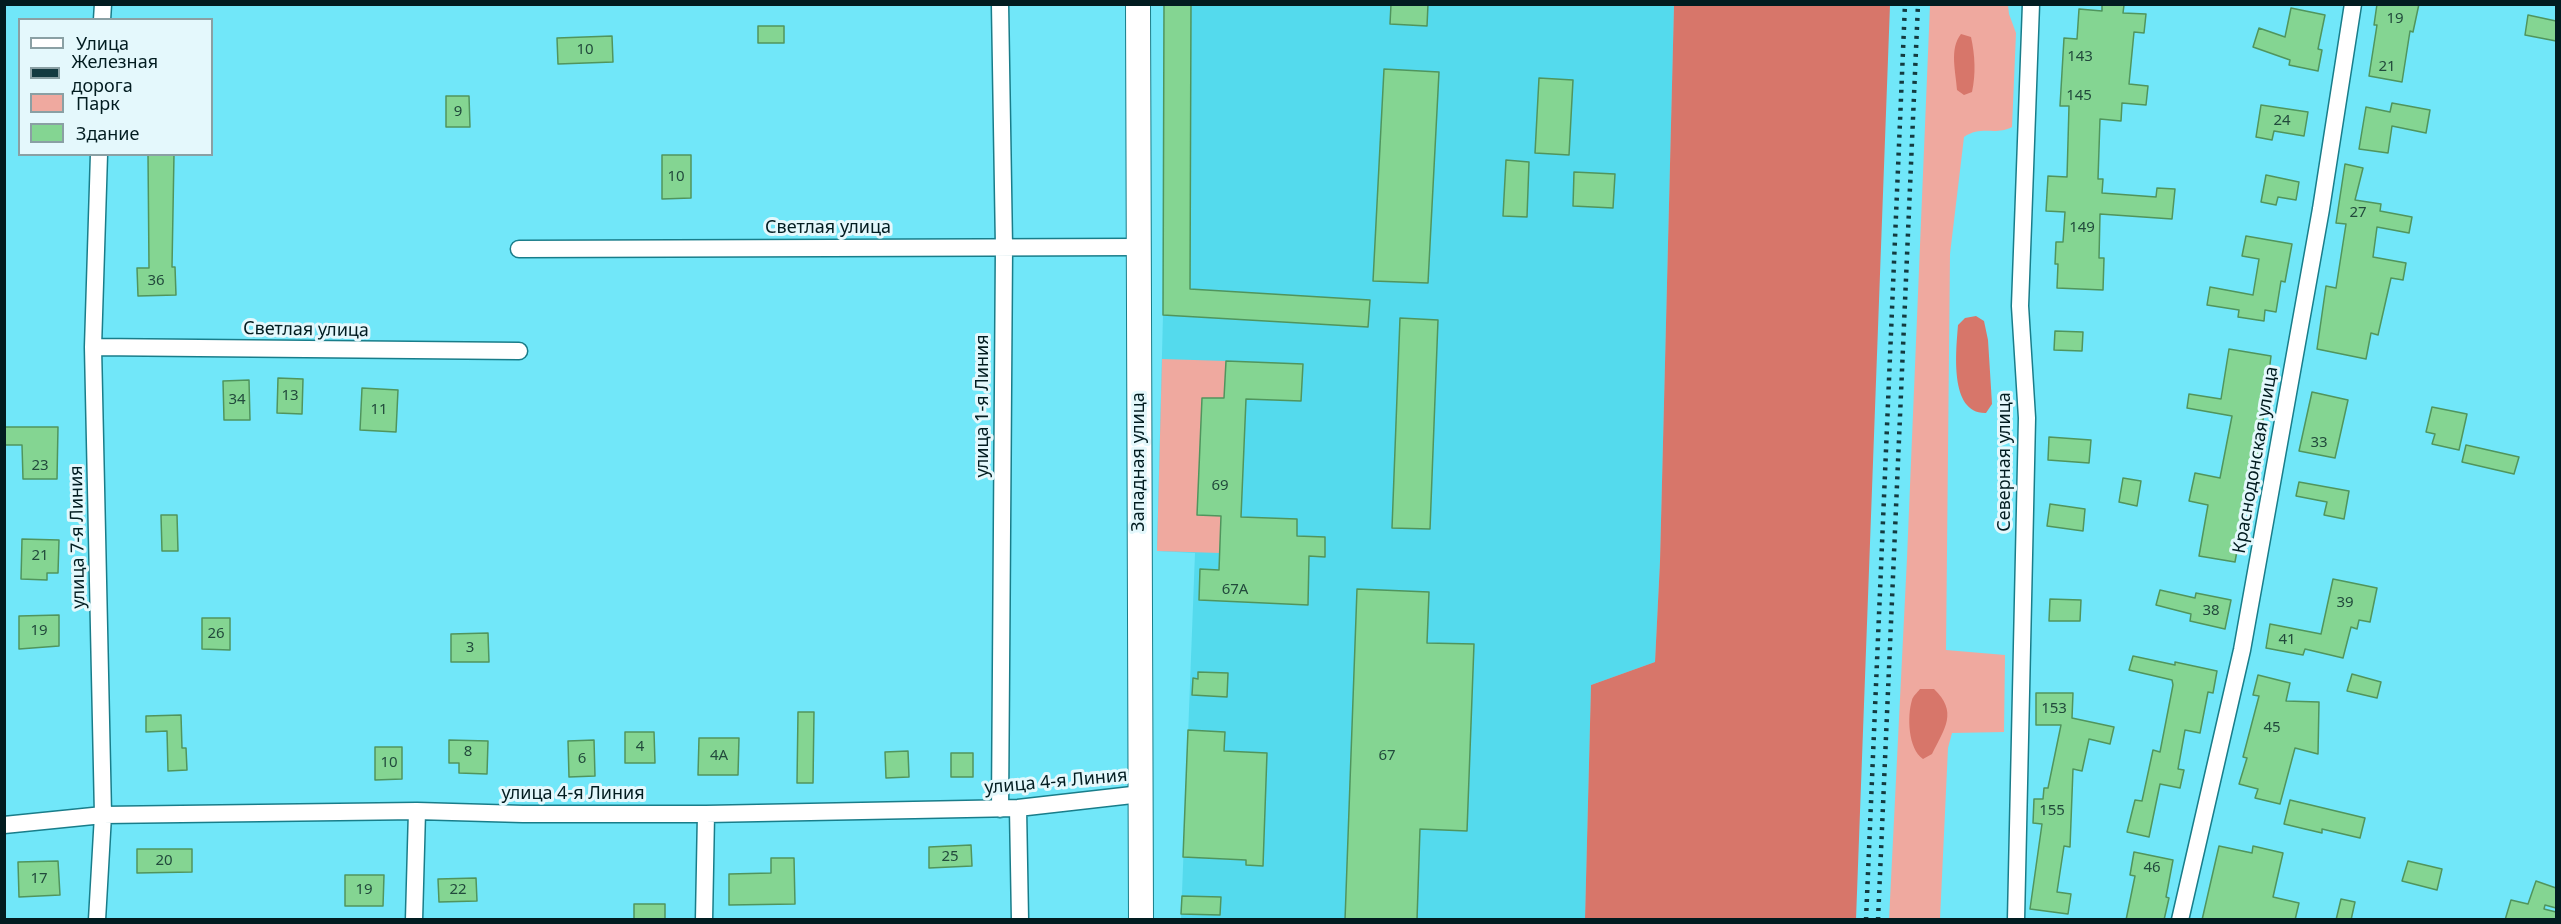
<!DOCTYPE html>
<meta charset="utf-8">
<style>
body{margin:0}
#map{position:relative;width:2561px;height:924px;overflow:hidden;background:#71e7f9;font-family:"Noto Sans",sans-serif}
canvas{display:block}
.frame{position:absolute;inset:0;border:6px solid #021c20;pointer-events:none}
.legend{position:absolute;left:18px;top:18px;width:195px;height:138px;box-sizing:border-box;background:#e4f8fc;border:2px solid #8aa0a4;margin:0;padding:8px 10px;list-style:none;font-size:18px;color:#021c20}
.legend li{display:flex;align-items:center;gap:12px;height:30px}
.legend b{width:30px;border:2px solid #8aa0a4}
</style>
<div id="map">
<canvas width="2561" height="924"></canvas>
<div class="frame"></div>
<ul class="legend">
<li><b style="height:8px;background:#fff"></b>Улица</li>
<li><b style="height:8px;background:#133a40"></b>Железная дорога</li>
<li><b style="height:16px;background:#efa99f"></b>Парк</li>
<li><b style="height:16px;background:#84d592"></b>Здание</li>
</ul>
</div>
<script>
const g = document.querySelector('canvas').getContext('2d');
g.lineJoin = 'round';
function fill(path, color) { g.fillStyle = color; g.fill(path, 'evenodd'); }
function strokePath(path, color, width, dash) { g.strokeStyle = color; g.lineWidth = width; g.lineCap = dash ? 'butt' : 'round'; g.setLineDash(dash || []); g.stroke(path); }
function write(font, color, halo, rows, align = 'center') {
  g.font = font + ' "Noto Sans",sans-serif'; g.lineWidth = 6; g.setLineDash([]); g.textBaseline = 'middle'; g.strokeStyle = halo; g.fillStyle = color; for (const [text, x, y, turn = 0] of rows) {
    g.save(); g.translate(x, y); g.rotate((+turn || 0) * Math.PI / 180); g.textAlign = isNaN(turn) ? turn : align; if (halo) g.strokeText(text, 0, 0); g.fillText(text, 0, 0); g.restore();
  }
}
const built = new Path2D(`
 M1166 5H1674L1660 561 1655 662 1591 685 1585 919H1181L1195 553 1157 551 1163 315Z`);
const green = new Path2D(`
 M1930 5H2008L2009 14 2016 33 2012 127C1995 136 1982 125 1964 137L1950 254 1946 650 2005 655 2004 732 1952 733 1948 748 1940 919 1889 920 1907 558Z
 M1162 359 1226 361 1224 398H1202L1197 515 1221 516 1220 553 1157 551Z`);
const forest = new Path2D(`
 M1674 5H1890L1856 919H1585L1591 685 1655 662 1660 561Z
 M1961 34 1971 37C1975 55 1976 74 1972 92L1964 95 1957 90C1956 72 1949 49 1961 34Z
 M1976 316 1984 321 1988 340 1992 404 1986 413C1949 414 1956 351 1958 325L1965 318Z
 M1920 689H1934C1958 712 1945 728 1932 754L1923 759C1908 749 1907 716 1912 700 1913 696 1917 693 1920 689Z`);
const building = new Path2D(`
 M1164 4H1191L1190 289 1370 300 1368 327 1163 315Z
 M1391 4H1428L1427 26 1390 24Z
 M2102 4 2124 5 2123 13 2146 14 2144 33 2134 32 2129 84 2148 86 2146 105 2122 103 2121 121 2100 119 2098 179H2103L2102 193 2156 197 2157 188 2175 189 2172 219 2100 214 2099 258H2104L2103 290 2057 288 2058 264H2055L2056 242H2063L2065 212 2046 211 2048 176 2067 177 2069 106H2060L2064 38 2077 39 2079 9 2102 11Z
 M2377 4H2419L2413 32 2410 31 2402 82 2369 76 2377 25H2374Z
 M2291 8 2325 15 2318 49 2322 50 2318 71 2289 65 2290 60 2253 47 2259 28 2285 37Z
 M2528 15 2556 21V41L2525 35Z
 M758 26H784V43H758Z
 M612 36 613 62 558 64 557 38Z
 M1384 69 1439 72 1428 283 1373 281Z
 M1539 78 1573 80 1569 155 1535 153Z
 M446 96H469L470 127H446Z
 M2392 103 2430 110 2426 133 2392 126 2388 153 2359 149 2366 107 2390 112Z
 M2261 105 2308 112 2304 136 2274 131 2272 140 2256 137Z
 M148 154H174L172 267H175L176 295 138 296 137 268H149Z
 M662 155H691V198L662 199Z
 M1506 160 1529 162 1527 217 1503 216Z
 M2345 164 2363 168 2355 200 2381 204 2380 211 2412 217 2409 233 2377 227 2373 257 2406 263 2403 280 2391 278 2378 335 2371 333 2366 359 2317 349 2326 286 2336 288 2346 224 2336 223Z
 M1574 172 1615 174 1613 208 1573 206Z
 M2266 175 2299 182 2296 200 2278 197 2276 205 2261 202Z
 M2246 236 2292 244 2285 282 2281 281 2276 312 2265 310 2264 321 2238 317 2239 310 2207 305 2210 287 2253 295 2259 259 2242 256Z
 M1400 318 1438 320 1430 529 1392 528Z
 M2055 331 2083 332 2082 351 2054 350Z
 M2229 349 2271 356 2256 477 2248 513 2244 512 2235 562 2199 556 2208 505 2189 501 2195 473 2220 478 2232 416 2187 408 2189 394 2221 399Z
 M1226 361 1303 364 1301 401 1246 399 1241 517 1297 519V536L1325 537V557L1309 556 1308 605 1199 600 1200 569 1219 570 1221 516 1197 515 1202 398H1224Z
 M278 378 303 379 302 414 277 413Z
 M249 380 250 420H224L223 381Z
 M362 388 398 390 396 432 360 430Z
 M2312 392 2348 400 2335 458 2299 451Z
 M2432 407 2467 414 2459 450 2432 444 2435 434 2426 432Z
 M4 427H58L57 479H23L22 445H4Z
 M2049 437 2091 440 2089 463 2048 460Z
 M2466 445 2519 457 2514 474 2462 462Z
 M2123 478 2141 481 2137 506 2119 502Z
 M2299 482 2349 491 2344 519 2324 515 2327 502 2296 496Z
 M2050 504 2085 509 2083 531 2047 526Z
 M161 515H177L178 551H162Z
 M22 539 59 540 58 573H47V580L21 579Z
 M2333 579 2377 588 2370 622 2359 620 2357 629 2351 627 2343 658 2305 649 2303 655 2266 648 2270 624 2321 634Z
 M1357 589 1429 592 1427 643 1474 644 1467 831 1420 829 1417 920H1345Z
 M2160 590 2195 598 2196 593 2231 600 2225 629 2190 621 2191 614 2156 605Z
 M2050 599 2081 600 2080 621H2049Z
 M59 615V646L19 649V616Z
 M202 618H230V650L202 649Z
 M488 633 489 662H451V634Z
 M2133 656 2175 665V662L2217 671 2213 693 2208 692 2200 733 2185 730 2178 769 2184 770 2180 788 2160 784 2149 837 2127 832 2135 800 2142 801 2153 750 2160 752 2173 685 2172 680 2129 670Z
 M1198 672 1228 673 1227 697 1192 695 1193 678 1198 679Z
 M2352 674 2381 682 2377 698 2347 691Z
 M2258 675 2290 683 2286 701 2319 702 2318 754 2295 748 2280 804 2255 798 2258 789 2239 784 2247 758 2243 757 2259 696 2253 695Z
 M2036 693H2073L2072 718 2114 727 2110 744 2089 739 2082 771 2073 769 2070 847 2064 846 2057 892 2071 894 2068 914 2030 909 2042 824 2033 823 2034 799H2043L2044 788H2048L2061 725H2036Z
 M798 712H814L813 783H797Z
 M181 715 182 748H186L187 770 168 771 167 731 146 732V716Z
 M1188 730 1225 732 1224 751 1267 753 1263 866 1246 865V860L1183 857Z
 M625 732H654L655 763H625Z
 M699 738H739L738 775H698Z
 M449 740 488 741 487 774 459 773V763H449Z
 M594 740 595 776 569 777 568 741Z
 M375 747H402V779L375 780Z
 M908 751 909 777 886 778 885 752Z
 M951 753H973V777H951Z
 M2290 800 2365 818 2360 838 2322 829V833L2284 824Z
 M971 845 972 866 929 868V847Z
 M2219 846 2252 853 2253 846 2283 853 2273 897 2299 903 2295 920H2202Z
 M137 849H192V872L137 873Z
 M2134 852 2173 860 2166 897 2169 898 2164 920H2126L2135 876 2130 875Z
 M771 858H794L795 904 729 905V874L771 873Z
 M58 861 60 895 19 897 18 862Z
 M2408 861 2442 869 2437 890 2402 881Z
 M345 875H384L383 906H345Z
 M476 878 477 901 439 902 438 879Z
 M2536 881 2556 888V908L2545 905 2544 909 2556 912V920H2505L2511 900 2528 904Z
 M1182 896 1221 897 1220 915 1181 914Z
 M2341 899 2355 902 2351 920H2336Z
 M634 904H665V920H634Z`);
const street = new Path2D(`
 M102 20 103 4
 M519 249 1138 247
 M93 347 519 351
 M1018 808 1020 920
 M1000 809 1004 247 1000 4
 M4 825 103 815 417 811 523 814H706L1018 808 1141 794
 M97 920 103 815 93 347 99 154
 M414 920 417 811
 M704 920 706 814
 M2016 920 2027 418 2020 306 2031 4
 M2180 920 2242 650 2321 209 2353 4`);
const secondary = new Path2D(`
 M1138 4 1141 920`);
const rail = new Path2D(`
 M1866 920 1905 4
 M1878 920 1918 4`);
const numberNames = [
 ["19",2395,19],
 ["10",585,50],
 ["143",2080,57],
 ["21",2387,67],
 ["145",2079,96],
 ["9",458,112],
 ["24",2282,121],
 ["10",676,177],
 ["27",2358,213],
 ["149",2082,228],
 ["36",156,281],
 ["13",290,396],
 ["34",237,400],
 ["11",379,410],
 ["33",2319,443],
 ["23",40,466],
 ["69",1220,486],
 ["21",40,556],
 ["67А",1235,590],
 ["39",2345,603],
 ["38",2211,611],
 ["19",39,631],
 ["26",216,634],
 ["41",2287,640],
 ["3",470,648],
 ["153",2054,709],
 ["45",2272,728],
 ["4",640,747],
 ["8",468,752],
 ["4А",719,756],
 ["67",1387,756],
 ["6",582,759],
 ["10",389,763],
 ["155",2052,811],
 ["25",950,857],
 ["20",164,861],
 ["46",2152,868],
 ["17",39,879],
 ["19",364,890],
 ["22",458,890]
];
const streetNames = [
 ["Светлая улица",828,228],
 ["Светлая улица",306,330,1],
 ["улица 1-я Линия",983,406,-90],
 ["Краснодонская улица",2256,460,-80],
 ["Западная улица",1139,462,-90],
 ["Северная улица",2005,462,-90],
 ["улица 7-я Линия",78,537,-91],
 ["улица 4-я Линия",1056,782,-5],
 ["улица 4-я Линия",573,794]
];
fill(built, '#54daed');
fill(green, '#efa99f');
fill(forest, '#d7766a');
fill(building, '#84d592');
strokePath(building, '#50955d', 1.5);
strokePath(street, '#197d8a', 19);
strokePath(secondary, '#197d8a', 26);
strokePath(street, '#fff', 16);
strokePath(secondary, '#fff', 24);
strokePath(rail, '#133a40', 4.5, [3, 6]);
write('15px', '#224a3c', null, numberNames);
write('18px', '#021c20', '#e4f8fc', streetNames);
</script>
